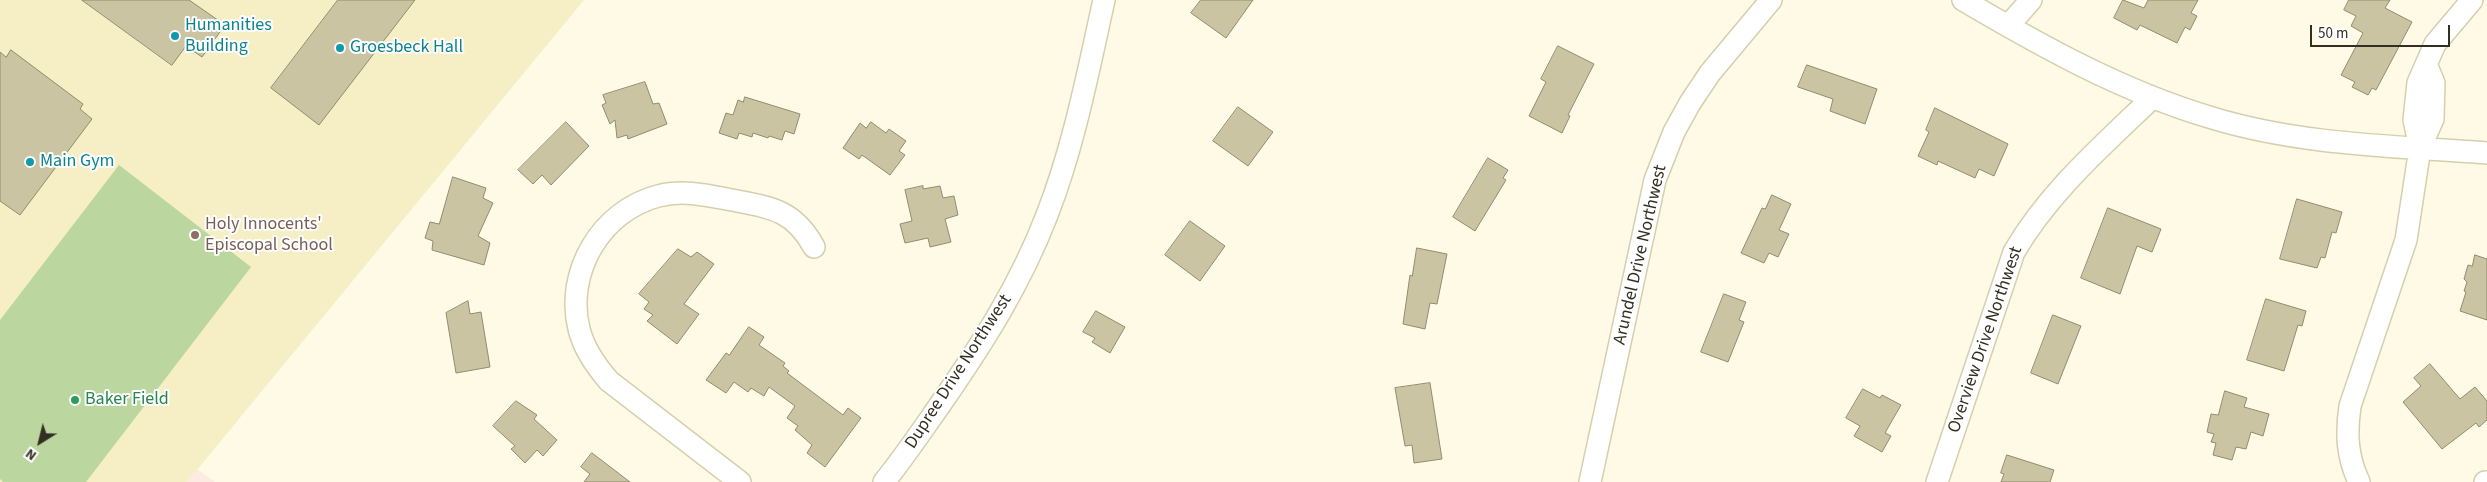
<!DOCTYPE html>
<style>
body{margin:0}
#map{position:relative;width:2487px;height:482px;overflow:hidden;background:#fefae6;font-family:"Source Sans 3",sans-serif}
canvas{display:block}
.north{position:absolute;left:15px;top:417px;width:50px;height:50px;-webkit-text-stroke:4px #fff;paint-order:stroke;rotate:216deg;font-size:14px;font-weight:700;line-height:20px;text-align:center;color:#322f22}
.north::after{content:'';display:block;margin:auto;width:18px;height:22px;background:#322f22;clip-path:polygon(50% 0,100% 100%,50% 72%,0 100%)}
.scale{position:absolute;left:2310px;top:25px;width:140px;height:22px;box-sizing:border-box;border:2px solid #322f22;border-top:0;padding-left:6px;font-size:15px;line-height:18px;white-space:nowrap;color:#322f22;-webkit-text-stroke:4px #fff;paint-order:stroke}
</style>
<div id="map">
<canvas width="2487" height="482"></canvas>
<div class="north">N</div>
<div class="scale">50 m</div>
</div>
<script>
const g = document.querySelector('canvas').getContext('2d');
g.lineJoin = 'round';
function fill(path, color) { g.fillStyle = color; g.fill(path, 'evenodd'); }
function strokePath(path, color, width, dash) { g.strokeStyle = color; g.lineWidth = width; g.lineCap = dash ? 'butt' : 'round'; g.setLineDash(dash || []); g.stroke(path); }
function write(font, color, halo, rows, align = 'center') {
  g.font = font + ' "Source Sans 3",sans-serif'; g.lineWidth = 4; g.setLineDash([]); g.textBaseline = 'middle'; g.strokeStyle = halo; g.fillStyle = color; for (const [text, x, y, turn = 0] of rows) {
    g.save(); g.translate(x, y); g.rotate((+turn || 0) * Math.PI / 180); g.textAlign = isNaN(turn) ? turn : align; if (halo) g.strokeText(text, 0, 0); g.fillText(text, 0, 0); g.restore();
  }
}
const commercial = new Path2D(`
 M197 469 215 482H187Z`);
const built = new Path2D(`
 M0 0H584L187 482H0Z`);
const green = new Path2D(`
 M119 165 251 267 86 482H3L0 479V320Z`);
const building = new Path2D(`
 M82 0H189L225 25 202 57 186 46 172 65Z
 M338 0H415L319 125 271 88Z
 M1201 0H1253L1226 38 1191 13Z
 M2123 0 2144 8 2148 0H2198L2191 13 2197 16 2190 30 2185 27 2177 43 2140 25 2137 30 2114 18Z
 M2349 0H2390L2385 8 2412 22 2376 90 2372 88 2368 95 2352 87 2355 82 2341 75 2363 33 2351 26 2356 16 2344 10Z
 M1558 46 1594 64 1568 115 1570 116 1562 133 1529 116 1546 82 1541 79Z
 M11 50 83 104 80 109 92 119 20 215 0 201V52L6 57Z
 M1807 65 1877 89 1865 124 1830 111 1833 99 1798 87Z
 M645 82 653 104 659 103 667 124 628 139 627 135 617 138 615 120 610 124 602 105 606 103 603 95Z
 M745 97 800 114 794 134 785 131 782 140 769 136 768 138 753 133 752 137 739 133 737 139 719 133 726 113 733 115 738 100 743 102Z
 M1238 107 1273 132 1248 166 1213 141Z
 M1935 108 2008 144 1994 176 1979 169 1975 178 1938 161 1937 165 1918 156 1929 132 1926 130Z
 M566 122 589 146 551 185 542 175 533 184 518 170Z
 M871 122 886 133 889 129 906 141 899 151 905 155 890 175 862 155 859 159 843 148 860 123 866 128Z
 M1488 158 1508 170 1503 178 1506 180 1475 231 1453 217Z
 M453 177 486 188 483 198 493 203 478 236 490 243 484 265 432 250 433 241 425 238 430 222 439 224Z
 M923 186V189L940 186 943 198 954 196 958 215 945 219 951 242 930 247 928 238 905 243 900 224 912 221 905 190Z
 M1772 195 1791 204 1779 230 1789 234 1778 257 1769 253 1764 263 1741 253 1762 208 1765 209Z
 M2297 199 2342 212 2336 233 2332 232 2325 258 2321 257 2317 268 2280 259Z
 M2108 208 2161 229 2152 252 2137 246 2120 294 2081 278Z
 M1190 221 1225 246 1200 281 1165 255Z
 M1417 248 1447 254 1437 304 1430 303 1425 329 1403 324 1410 275 1412 276Z
 M678 249 691 257 697 252 714 264 684 304 699 314 677 344 647 321 653 315 644 309 649 302 639 294Z
 M2475 255 2487 259V320L2460 311 2466 292 2464 291 2467 282 2464 279 2468 265 2472 266Z
 M1724 294 1746 302 1739 320 1744 322 1728 362 1701 352Z
 M2266 299 2306 311 2302 326 2298 325 2284 371 2247 360Z
 M468 301 470 314 481 312 490 367 456 373 446 313Z
 M1096 311 1125 327 1110 353 1092 342 1095 338 1083 332Z
 M2053 315 2081 326 2058 384 2031 373Z
 M749 327 764 337 759 345 785 363 783 366 789 371 787 373 843 415 848 408 861 418 825 467 807 453 812 445 795 430 798 426 787 418 795 406 769 387 764 396 751 388 748 392 734 382 726 393 706 380 726 353 729 355Z
 M2430 364 2460 399 2475 387 2487 401V420L2479 427 2476 423 2442 449 2403 402 2421 386 2414 378Z
 M1430 383 1442 459 1414 463 1412 445 1405 446 1395 388Z
 M1863 389 1880 398 1882 395 1901 405 1885 433 1891 436 1882 452 1854 436 1860 426 1846 418Z
 M2225 391 2247 398 2244 407 2269 414 2263 436 2251 432 2246 449 2236 447 2232 460 2213 455 2216 443 2211 442 2214 434 2207 432 2211 414 2218 415Z
 M516 401 537 415 534 419 557 440 543 456 537 450 525 463 511 449 515 446 493 426Z
 M592 453 630 482H584L590 474 581 467Z
 M2007 455 2054 470 2050 482H2001L2004 474 2001 473Z`);
const minor = new Path2D(`
 M1963 0C2041 46 2122 91 2209 117 2299 145 2394 146 2487 153
 M2008 26 2031 0
 M2420 148 2414 120 2418 83 2435 44 2472 0
 M740 482 609 381C595 365 584 349 579 329 565 272 601 211 658 196 685 189 710 196 737 201 774 208 795 212 814 247
 M884 482C905 456 923 429 942 402 984 341 1020 285 1047 215 1074 146 1088 72 1104 0
 M1590 482 1655 180 1674 132 1690 103 1710 73 1771 0
 M1937 482 2014 252C2049 192 2102 146 2152 98
 M2359 482C2347 456 2346 434 2350 406L2406 240 2420 148 2433 119 2434 83 2427 66
 M2485 482H2487`);
const markers = [
 [175,36,5,"#0f9aa8"],
 [340,48,5,"#0f9aa8"],
 [30,162,5,"#0f9aa8"],
 [195,235,5,"#8d6e63"],
 [75,400,5,"#2e9e5b"]
];
const cultureNames = [
 ["Humanities",185,26],
 ["Building",185,47],
 ["Groesbeck Hall",350,48],
 ["Main Gym",40,162]
];
const educationNames = [
 ["Holy Innocents'",205,225],
 ["Episcopal School",205,246]
];
const streetNames = [
 ["Arundel Drive Northwest",1641,255,-77],
 ["Overview Drive Northwest",1986,340,-71],
 ["Dupree Drive Northwest",959,372,-57]
];
const leisureNames = [
 ["Baker Field",85,400]
];
fill(commercial, '#fdebe1');
fill(built, '#f6efc5');
fill(green, '#bbd79f');
fill(building, '#cac4a3');
strokePath(building, '#928c6d', 1);
strokePath(minor, '#d5cfae', 24);
strokePath(minor, '#fff', 21);
for (const [x, y, r, color] of markers) { const dot = new Path2D(); dot.arc(x, y, r, 0, 2 * Math.PI); g.fillStyle = color; g.fill(dot); strokePath(dot, '#fff', 2); }
write('18px', '#0d838f', '#fff', cultureNames, 'left');
write('18px', '#785e54', '#fff', educationNames, 'left');
write('18px', '#322f22', '#fff', streetNames);
write('18px', '#27864d', '#fff', leisureNames, 'left');
</script>
